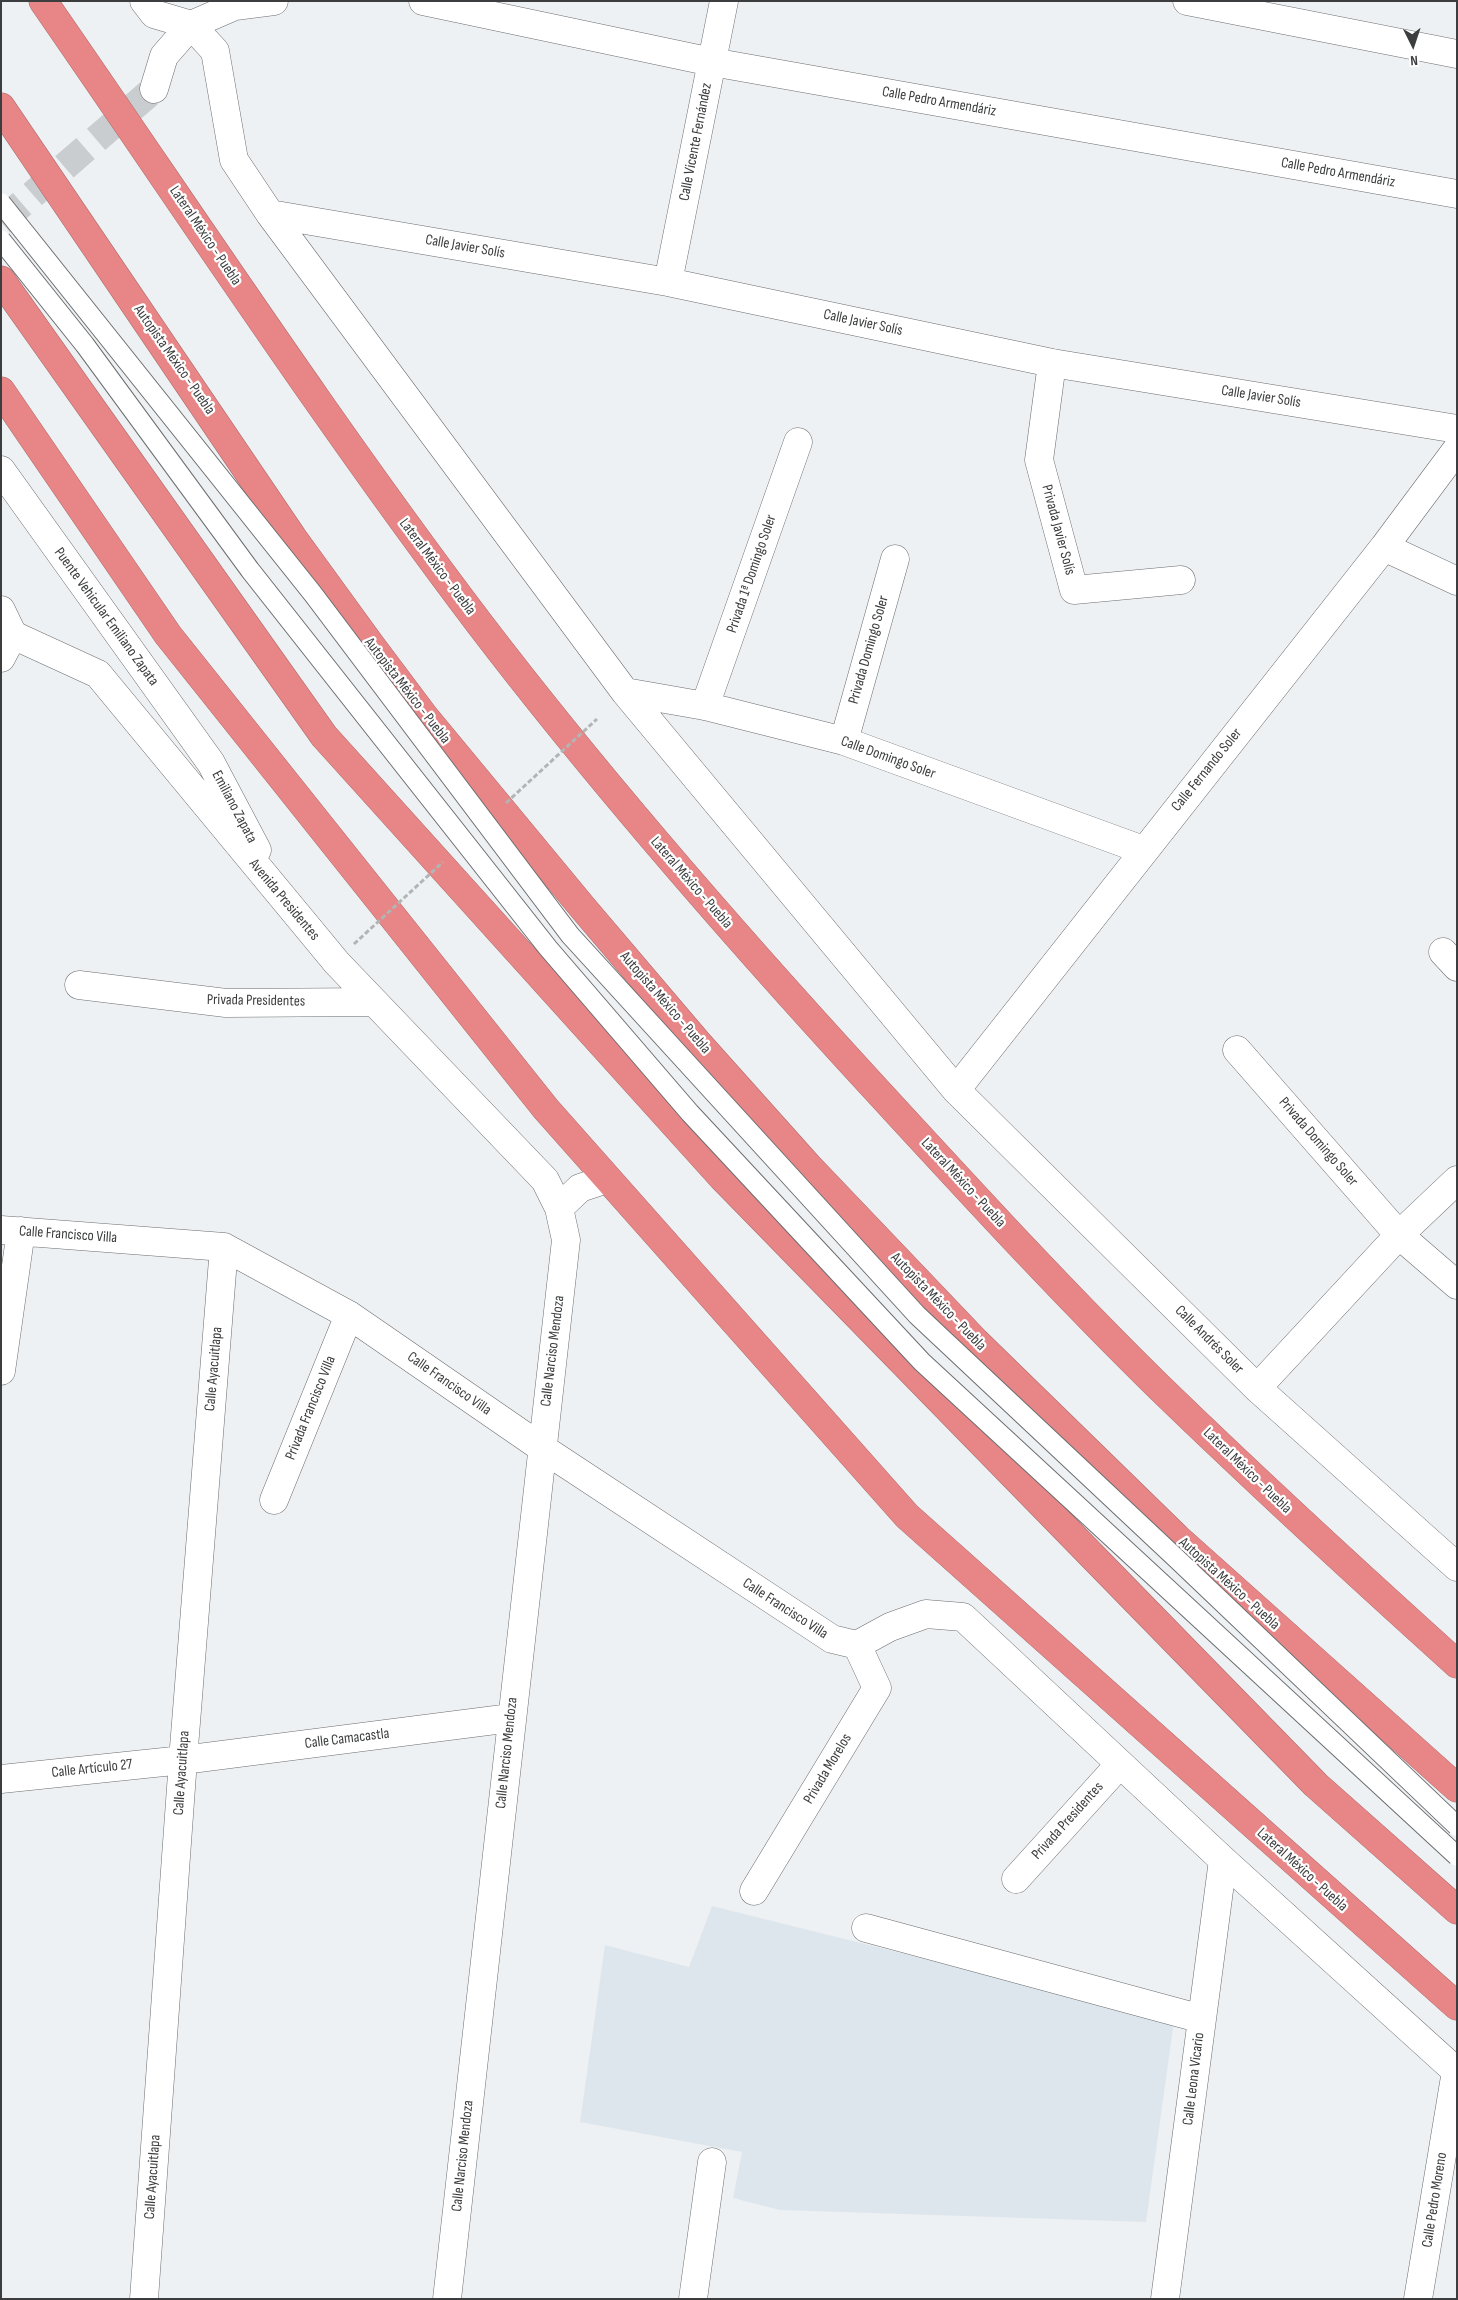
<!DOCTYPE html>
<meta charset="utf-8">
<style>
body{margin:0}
#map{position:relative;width:1458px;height:2300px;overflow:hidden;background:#eef1f3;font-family:"Sofia Sans Condensed",sans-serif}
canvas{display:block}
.frame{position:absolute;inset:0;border:2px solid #3c3d3e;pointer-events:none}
.north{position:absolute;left:1388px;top:20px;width:50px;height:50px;-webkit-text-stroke:4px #fff;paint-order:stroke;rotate:176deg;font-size:14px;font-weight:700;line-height:20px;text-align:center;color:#3c3d3e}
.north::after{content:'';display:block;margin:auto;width:18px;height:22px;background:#3c3d3e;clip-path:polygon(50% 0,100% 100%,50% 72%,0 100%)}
</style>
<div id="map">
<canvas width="1458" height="2300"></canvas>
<div class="frame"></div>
<div class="north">N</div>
</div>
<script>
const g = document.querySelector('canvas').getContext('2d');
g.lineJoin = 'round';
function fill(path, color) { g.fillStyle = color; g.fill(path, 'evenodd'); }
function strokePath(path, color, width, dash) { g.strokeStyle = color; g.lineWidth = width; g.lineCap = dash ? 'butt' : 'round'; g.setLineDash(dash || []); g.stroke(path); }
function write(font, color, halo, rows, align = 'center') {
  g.font = font + ' "Sofia Sans Condensed",sans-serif'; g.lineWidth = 4.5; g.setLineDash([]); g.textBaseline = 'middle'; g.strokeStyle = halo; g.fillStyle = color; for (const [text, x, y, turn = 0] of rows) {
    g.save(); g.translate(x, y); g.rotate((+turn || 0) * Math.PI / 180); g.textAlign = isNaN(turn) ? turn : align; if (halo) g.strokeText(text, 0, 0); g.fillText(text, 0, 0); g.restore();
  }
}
const built = new Path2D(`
 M712 1906 1174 2021 1146 2222 780 2210 733 2198 742 2152 580 2122 605 1945 689 1967Z`);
const streetTunnel = new Path2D(`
 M1 222 154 89`);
const street = new Path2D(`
 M144 1 154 14 191 25
 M423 1 712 62 1457 194
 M1187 1 1457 54
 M191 25 215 51 234 160 270 214 625 692 956 1090 1257 1388 1457 1567
 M154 89 164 56 191 25 235 6 274 1
 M270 214 668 282 1052 363 1457 429
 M668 282 724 1
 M1052 363 1039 460 1074 590 1181 580
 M1 470 211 763 257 850
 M1384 547 1457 581
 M13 635 98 674 337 963 545 1180 559 1208 566 1240 447 2299
 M625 692 705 706 844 741 1143 850
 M705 706 798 442
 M844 741 895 559
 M1443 952 1457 967
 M79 985 226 1003 374 1002
 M1237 1050 1399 1235 1457 1285
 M956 1090 1384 547 1457 449
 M559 1208 580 1188 607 1179
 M1 1230 224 1247 349 1315 542 1448 832 1639 857 1645
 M1 1371 21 1231
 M1257 1388 1399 1235 1457 1180
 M274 1500 349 1315
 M857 1645 890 1627 926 1614 963 1617 1223 1860 1457 2072
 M1 1779 183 1760 511 1718
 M1016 1879 1120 1764
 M754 1891 877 1688 857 1645
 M866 1928 1202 2019
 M144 2299 183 1760 224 1247
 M693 2299 712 2162
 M1165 2299 1223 1860
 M1418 2299 1456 2071`);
const secondary = new Path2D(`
 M1 610 13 635 1 658`);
const highway = new Path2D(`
 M43 1C187 209 326 421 479 623 601 783 734 935 871 1084 965 1186 1059 1289 1159 1387 1256 1481 1356 1573 1457 1664
 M1 107 293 538 370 644 424 716 583 908 697 1042 808 1166 976 1342 1177 1538 1457 1788
 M1 280 324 736 722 1177 1316 1785 1457 1910
 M1 391 168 635 546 1109 907 1516 1457 2006`);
const pathBridge = new Path2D(`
 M506 803 597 719
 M354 944 443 862`);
const laneBridge = new Path2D(`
 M1 203 313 594 570 935 917 1315 1178 1560 1457 1826
 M1 240 85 345 250 570 548 948 690 1113 922 1362 1457 1856`);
const streetNames = [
 ["Calle Pedro Armendáriz",939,102,10],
 ["Calle Vicente Fernández",696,142,-79],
 ["Calle Pedro Armendáriz",1338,173,10],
 ["Lateral México - Puebla",205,236,56],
 ["Calle Javier Solís",465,247,10],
 ["Calle Javier Solís",863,323,12],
 ["Autopista México - Puebla",174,360,55],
 ["Calle Javier Solís",1261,397,9],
 ["Privada Javier Solís",1058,530,75],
 ["Lateral México - Puebla",437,567,53],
 ["Privada 1ª Domingo Soler",752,574,-71],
 ["Puente Vehicular Emiliano Zapata",106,617,54],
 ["Privada Domingo Soler",869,650,-74],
 ["Autopista México - Puebla",407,691,52],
 ["Calle Domingo Soler",888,758,20],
 ["Calle Fernando Soler",1207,770,-51],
 ["Emiliano Zapata",234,807,62],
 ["Lateral México - Puebla",691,883,49],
 ["Avenida Presidentes",284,900,50],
 ["Privada Presidentes",256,1001,1],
 ["Autopista México - Puebla",665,1003,49],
 ["Privada Domingo Soler",1318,1142,49],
 ["Lateral México - Puebla",963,1183,47],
 ["Calle Francisco Villa",68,1235,4],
 ["Autopista México - Puebla",938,1302,46],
 ["Calle Andrés Soler",1209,1340,45],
 ["Calle Narciso Mendoza",553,1351,-83],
 ["Calle Ayacuitlapa",214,1369,-85],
 ["Calle Francisco Villa",449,1384,35],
 ["Privada Francisco Villa",311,1408,-68],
 ["Lateral México - Puebla",1247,1471,44],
 ["Autopista México - Puebla",1229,1584,42],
 ["Calle Francisco Villa",785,1609,33],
 ["Calle Camacastla",347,1739,-7],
 ["Calle Narciso Mendoza",507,1753,-84],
 ["Calle Artículo 27",92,1769,-6],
 ["Privada Morelos",828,1769,-59],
 ["Calle Ayacuitlapa",182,1773,-86],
 ["Privada Presidentes",1068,1821,-48],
 ["Lateral México - Puebla",1302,1870,42],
 ["Calle Leona Vicario",1194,2079,-83],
 ["Calle Narciso Mendoza",463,2156,-84],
 ["Calle Ayacuitlapa",153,2177,-86],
 ["Calle Pedro Moreno",1435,2200,-81]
];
fill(built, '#dee6ed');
strokePath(streetTunnel, '#cacdcf', 28, [28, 14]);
strokePath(street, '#6b6d6f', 29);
strokePath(secondary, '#6b6d6f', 29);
strokePath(highway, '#ac6c6d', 29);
strokePath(street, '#fff', 28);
strokePath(secondary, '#fff', 28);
strokePath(highway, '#e88687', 28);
strokePath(laneBridge, '#6b6d6f', 21, []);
strokePath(pathBridge, '#b2b5b6', 3, [5, 2.5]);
strokePath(laneBridge, '#fff', 19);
write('15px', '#3c3d3e', '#fff', streetNames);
</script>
